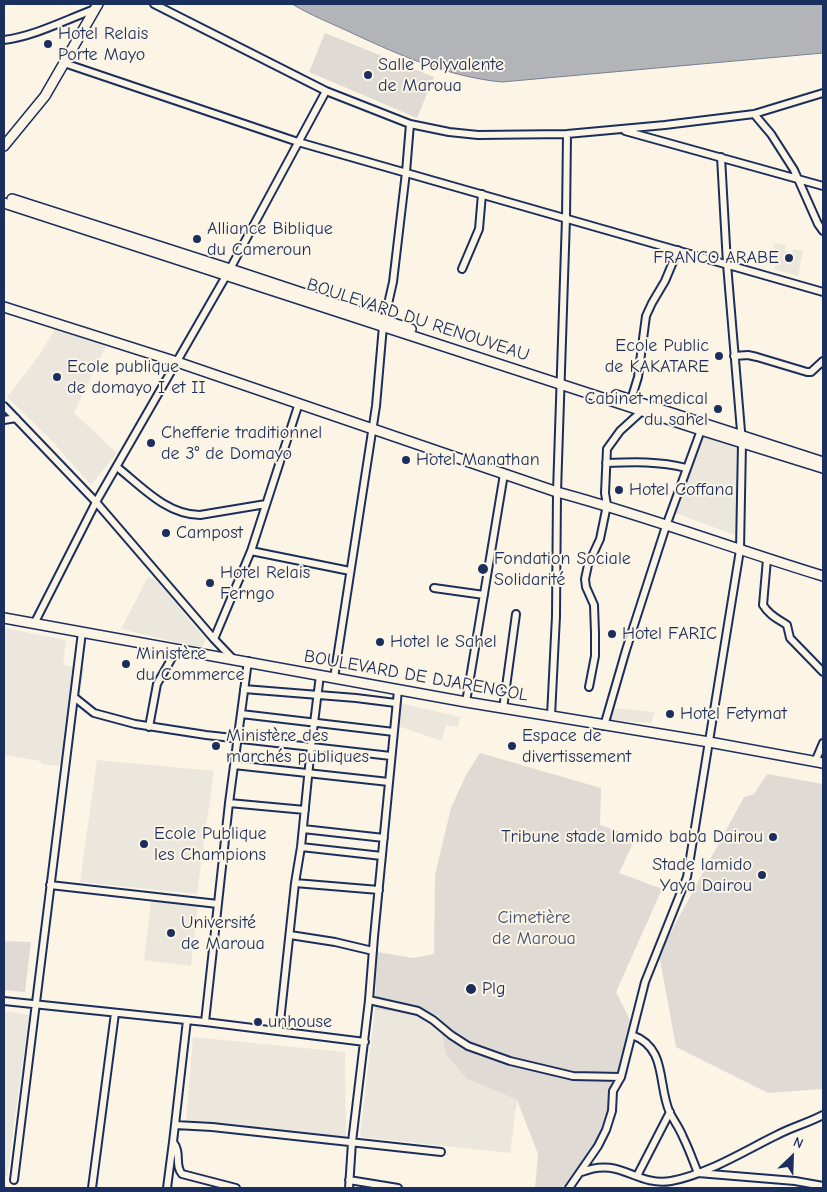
<!DOCTYPE html>
<meta charset="utf-8">
<style>
body{margin:0}
#map{position:relative;width:827px;height:1192px;overflow:hidden;background:#fcf5e5;font-family:"Comic Neue",sans-serif}
canvas{display:block}
.frame{position:absolute;inset:0;border:5px solid #1b2f5e;pointer-events:none}
.north{position:absolute;left:767px;top:1132px;width:50px;height:50px;-webkit-text-stroke:4px #fcf5e5;paint-order:stroke;rotate:24deg;font-size:14px;font-weight:700;line-height:20px;text-align:center;color:#1b2f5e}
.north::after{content:'';display:block;margin:auto;width:18px;height:22px;background:#1b2f5e;clip-path:polygon(50% 0,100% 100%,50% 72%,0 100%)}
</style>
<div id="map">
<canvas width="827" height="1192"></canvas>
<div class="frame"></div>
<div class="north">N</div>
</div>
<script>
const g = document.querySelector('canvas').getContext('2d');
g.lineJoin = 'round';
function fill(path, color) { g.fillStyle = color; g.fill(path, 'evenodd'); }
function strokePath(path, color, width, dash) { g.strokeStyle = color; g.lineWidth = width; g.lineCap = dash ? 'butt' : 'round'; g.setLineDash(dash || []); g.stroke(path); }
function write(font, color, halo, rows, align = 'center') {
  g.font = font + ' "Comic Neue",sans-serif'; g.lineWidth = 4; g.setLineDash([]); g.textBaseline = 'middle'; g.strokeStyle = halo; g.fillStyle = color; for (const [text, x, y, turn = 0] of rows) {
    g.save(); g.translate(x, y); g.rotate((+turn || 0) * Math.PI / 180); g.textAlign = isNaN(turn) ? turn : align; if (halo) g.strokeText(text, 0, 0); g.fillText(text, 0, 0); g.restore();
  }
}
const built = new Path2D(`
 M774 243 786 245 785 251 792 253 793 249 803 251 798 276 774 269 778 255 773 246Z
 M55 329 106 346 74 413 117 453 91 485 50 439 7 397 38 357Z
 M702 432 739 446 737 536 673 512Z
 M148 577 152 579 154 577 206 640 201 648 121 629Z
 M4 628 66 640 63 665 84 669 68 767 43 764 40 761 4 755Z
 M400 703 460 717 458 727 446 725 442 741 398 726Z
 M610 708 655 712 651 723 608 720Z
 M97 760 214 771 197 894 80 882Z
 M151 901 198 906 191 966 144 960Z
 M375 1010 438 1015 446 1055 467 1079 517 1100 510 1153 360 1137Z
 M4 1011 29 1015 7 1176H4Z
 M193 1037 345 1052 346 1139 186 1121Z`);
const green = new Path2D(`
 M325 33 434 77 417 118 309 72Z
 M480 753 601 788 600 825 636 837 619 873 662 889 616 992 632 1024 619 1076 614 1113 582 1167 567 1188H535L538 1154 517 1100 467 1079 446 1055 438 1015 375 1010 377 952 413 958 434 954 435 875 451 808 466 775Z
 M767 774 823 784V1089L768 1093 676 1047 659 954 744 797 754 794Z
 M4 941 31 942 25 992 4 990Z`);
const water = new Path2D(`
 M292 4H823V53L502 82C450 77 401 56 354 34 333 24 312 16 292 4Z`);
const minor = new Path2D(`
 M154 4 326 91 410 124 449 132 478 135 567 134 665 125 754 114 823 93
 M4 40C35 36 65 20 95 9
 M64 63 298 142 823 292
 M754 114 771 134 794 170 818 224 823 231
 M625 131 823 186
 M462 269 479 229 482 194
 M734 356 748 355 757 357 807 372H811L823 361
 M631 400 638 377 646 316 652 303 665 281 678 250
 M4 406 96 502 214 639 233 659
 M4 420 16 418
 M606 463C633 462 659 461 686 468
 M117 467C142 487 167 515 200 515L266 504
 M251 551 350 571
 M767 559 763 605C769 615 778 619 787 625L790 638 823 672
 M434 588 484 595
 M34 624 96 502 230 269 326 91
 M214 639 251 551 299 403
 M334 678 376 406 383 326 393 282 406 172 410 124
 M589 687 595 656V633L594 605 586 587 585 579 588 565 600 539 607 505 605 493 607 449 620 431 643 410
 M244 689 356 698 396 703
 M74 697 94 713 135 724 206 735 391 756
 M466 702 504 474
 M503 709 516 614
 M241 714 394 732
 M551 716 556 616 557 492 566 218 567 134
 M604 726 626 650 666 526 701 430
 M149 727 157 684 177 649
 M815 762 823 743
 M234 765 389 782
 M229 803 305 810
 M303 829 384 838
 M301 847 382 856
 M295 883 379 890
 M50 885 218 904
 M290 935 335 942 373 951
 M369 1000 418 1011 433 1020 451 1035 468 1046 510 1061 573 1076 621 1077
 M4 1001 205 1022 365 1042
 M187 1020 173 1142C182 1153 174 1165 182 1174L236 1188
 M205 1022 229 803 248 661
 M279 1031 295 883 301 847 311 747 320 675
 M632 1035C668 1048 657 1085 670 1113 674 1121 680 1129 683 1137 689 1149 693 1161 698 1173L795 1181 823 1186
 M175 1125 212 1127 441 1152
 M582 1172C620 1156 636 1187 671 1181 706 1175 746 1150 777 1135 792 1127 808 1123 823 1115
 M637 1176 670 1112
 M14 1180 82 632
 M349 1180 398 1188
 M92 1188 115 1013
 M167 1188 173 1142
 M349 1188 352 1142 369 1000 374 937 398 690
 M569 1188 598 1146 606 1130 612 1111 613 1091 621 1077 645 982 687 877 740 550 742 443 727 264 721 157`);
const major = new Path2D(`
 M4 146 45 96 98 4
 M12 199 230 269 411 329
 M4 203 701 430 823 468
 M4 307 177 362 557 492C647 516 734 549 823 576
 M616 395 823 462
 M4 618 466 702 709 742 823 763`);
const markers = [
 [48,44,5,"#1b2f5e"],
 [368,75,5,"#1b2f5e"],
 [197,239,5,"#1b2f5e"],
 [789,258,5,"#1b2f5e"],
 [719,356,5,"#1b2f5e"],
 [57,377,5,"#1b2f5e"],
 [718,409,5,"#1b2f5e"],
 [151,443,5,"#1b2f5e"],
 [406,460,5,"#1b2f5e"],
 [619,490,5,"#1b2f5e"],
 [166,533,5,"#1b2f5e"],
 [483,569,6,"#1b2f5e"],
 [210,583,5,"#1b2f5e"],
 [612,634,5,"#1b2f5e"],
 [380,642,5,"#1b2f5e"],
 [126,664,5,"#1b2f5e"],
 [670,714,5,"#1b2f5e"],
 [216,746,5,"#1b2f5e"],
 [512,746,5,"#1b2f5e"],
 [773,837,5,"#1b2f5e"],
 [144,844,5,"#1b2f5e"],
 [762,875,5,"#1b2f5e"],
 [171,933,5,"#1b2f5e"],
 [471,989,6,"#1b2f5e"],
 [258,1022,5,"#1b2f5e"]
];
const poiNames = [
 ["Hotel Relais",58,34],
 ["Porte Mayo",58,55],
 ["Salle Polyvalente",378,65],
 ["de Maroua",378,86],
 ["Alliance Biblique",207,229],
 ["du Cameroun",207,250],
 ["FRANCO ARABE",779,258,"right"],
 ["Ecole Public",709,346,"right"],
 ["de KAKATARE",709,367,"right"],
 ["Ecole publique",67,367],
 ["de domayo I et II",67,388],
 ["Cabinet medical",708,399,"right"],
 ["du sahel",708,420,"right"],
 ["Chefferie traditionnel",161,433],
 ["de 3° de Domayo",161,454],
 ["Hotel Manathan",416,460],
 ["Hotel Coffana",629,490],
 ["Campost",176,533],
 ["Fondation Sociale",494,559],
 ["Solidarité",494,580],
 ["Hotel Relais",220,573],
 ["Ferngo",220,594],
 ["Hotel FARIC",622,634],
 ["Hotel le Sahel",390,642],
 ["Ministère",136,654],
 ["du Commerce",136,675],
 ["Hotel Fetymat",680,714],
 ["Ministère des",226,736],
 ["marchés publiques",226,757],
 ["Espace de",522,736],
 ["divertissement",522,757],
 ["Ecole Publique",154,834],
 ["les Champions",154,855],
 ["Tribune stade lamido baba Dairou",763,837,"right"],
 ["Stade lamido",752,865,"right"],
 ["Yaya Dairou",752,886,"right"],
 ["Université",181,923],
 ["de Maroua",181,944],
 ["Plg",482,989],
 ["unhouse",268,1022]
];
const streetNames = [
 ["BOULEVARD DU RENOUVEAU",418,320,18],
 ["BOULEVARD DE DJARENGOL",416,676,10]
];
const parkNames = [
 ["Cimetière",534,918],
 ["de Maroua",534,939]
];
fill(built, '#ece7dc');
fill(green, '#dfdbd4');
fill(water, '#b2b4b8');
strokePath(water, '#767f94', 1);
strokePath(minor, '#1b2f5e', 10);
strokePath(major, '#1b2f5e', 12);
strokePath(minor, '#fcf5e5', 6);
strokePath(major, '#fcf5e5', 9);
for (const [x, y, r, color] of markers) { const dot = new Path2D(); dot.arc(x, y, r, 0, 2 * Math.PI); g.fillStyle = color; g.fill(dot); strokePath(dot, '#fcf5e5', 2); }
write('18px', '#1b2f5e', '#fcf5e5', poiNames, 'left');
write('18px', '#1b2f5e', '#fcf5e5', streetNames);
write('18px', '#425176', '#fcf5e5', parkNames);
</script>
